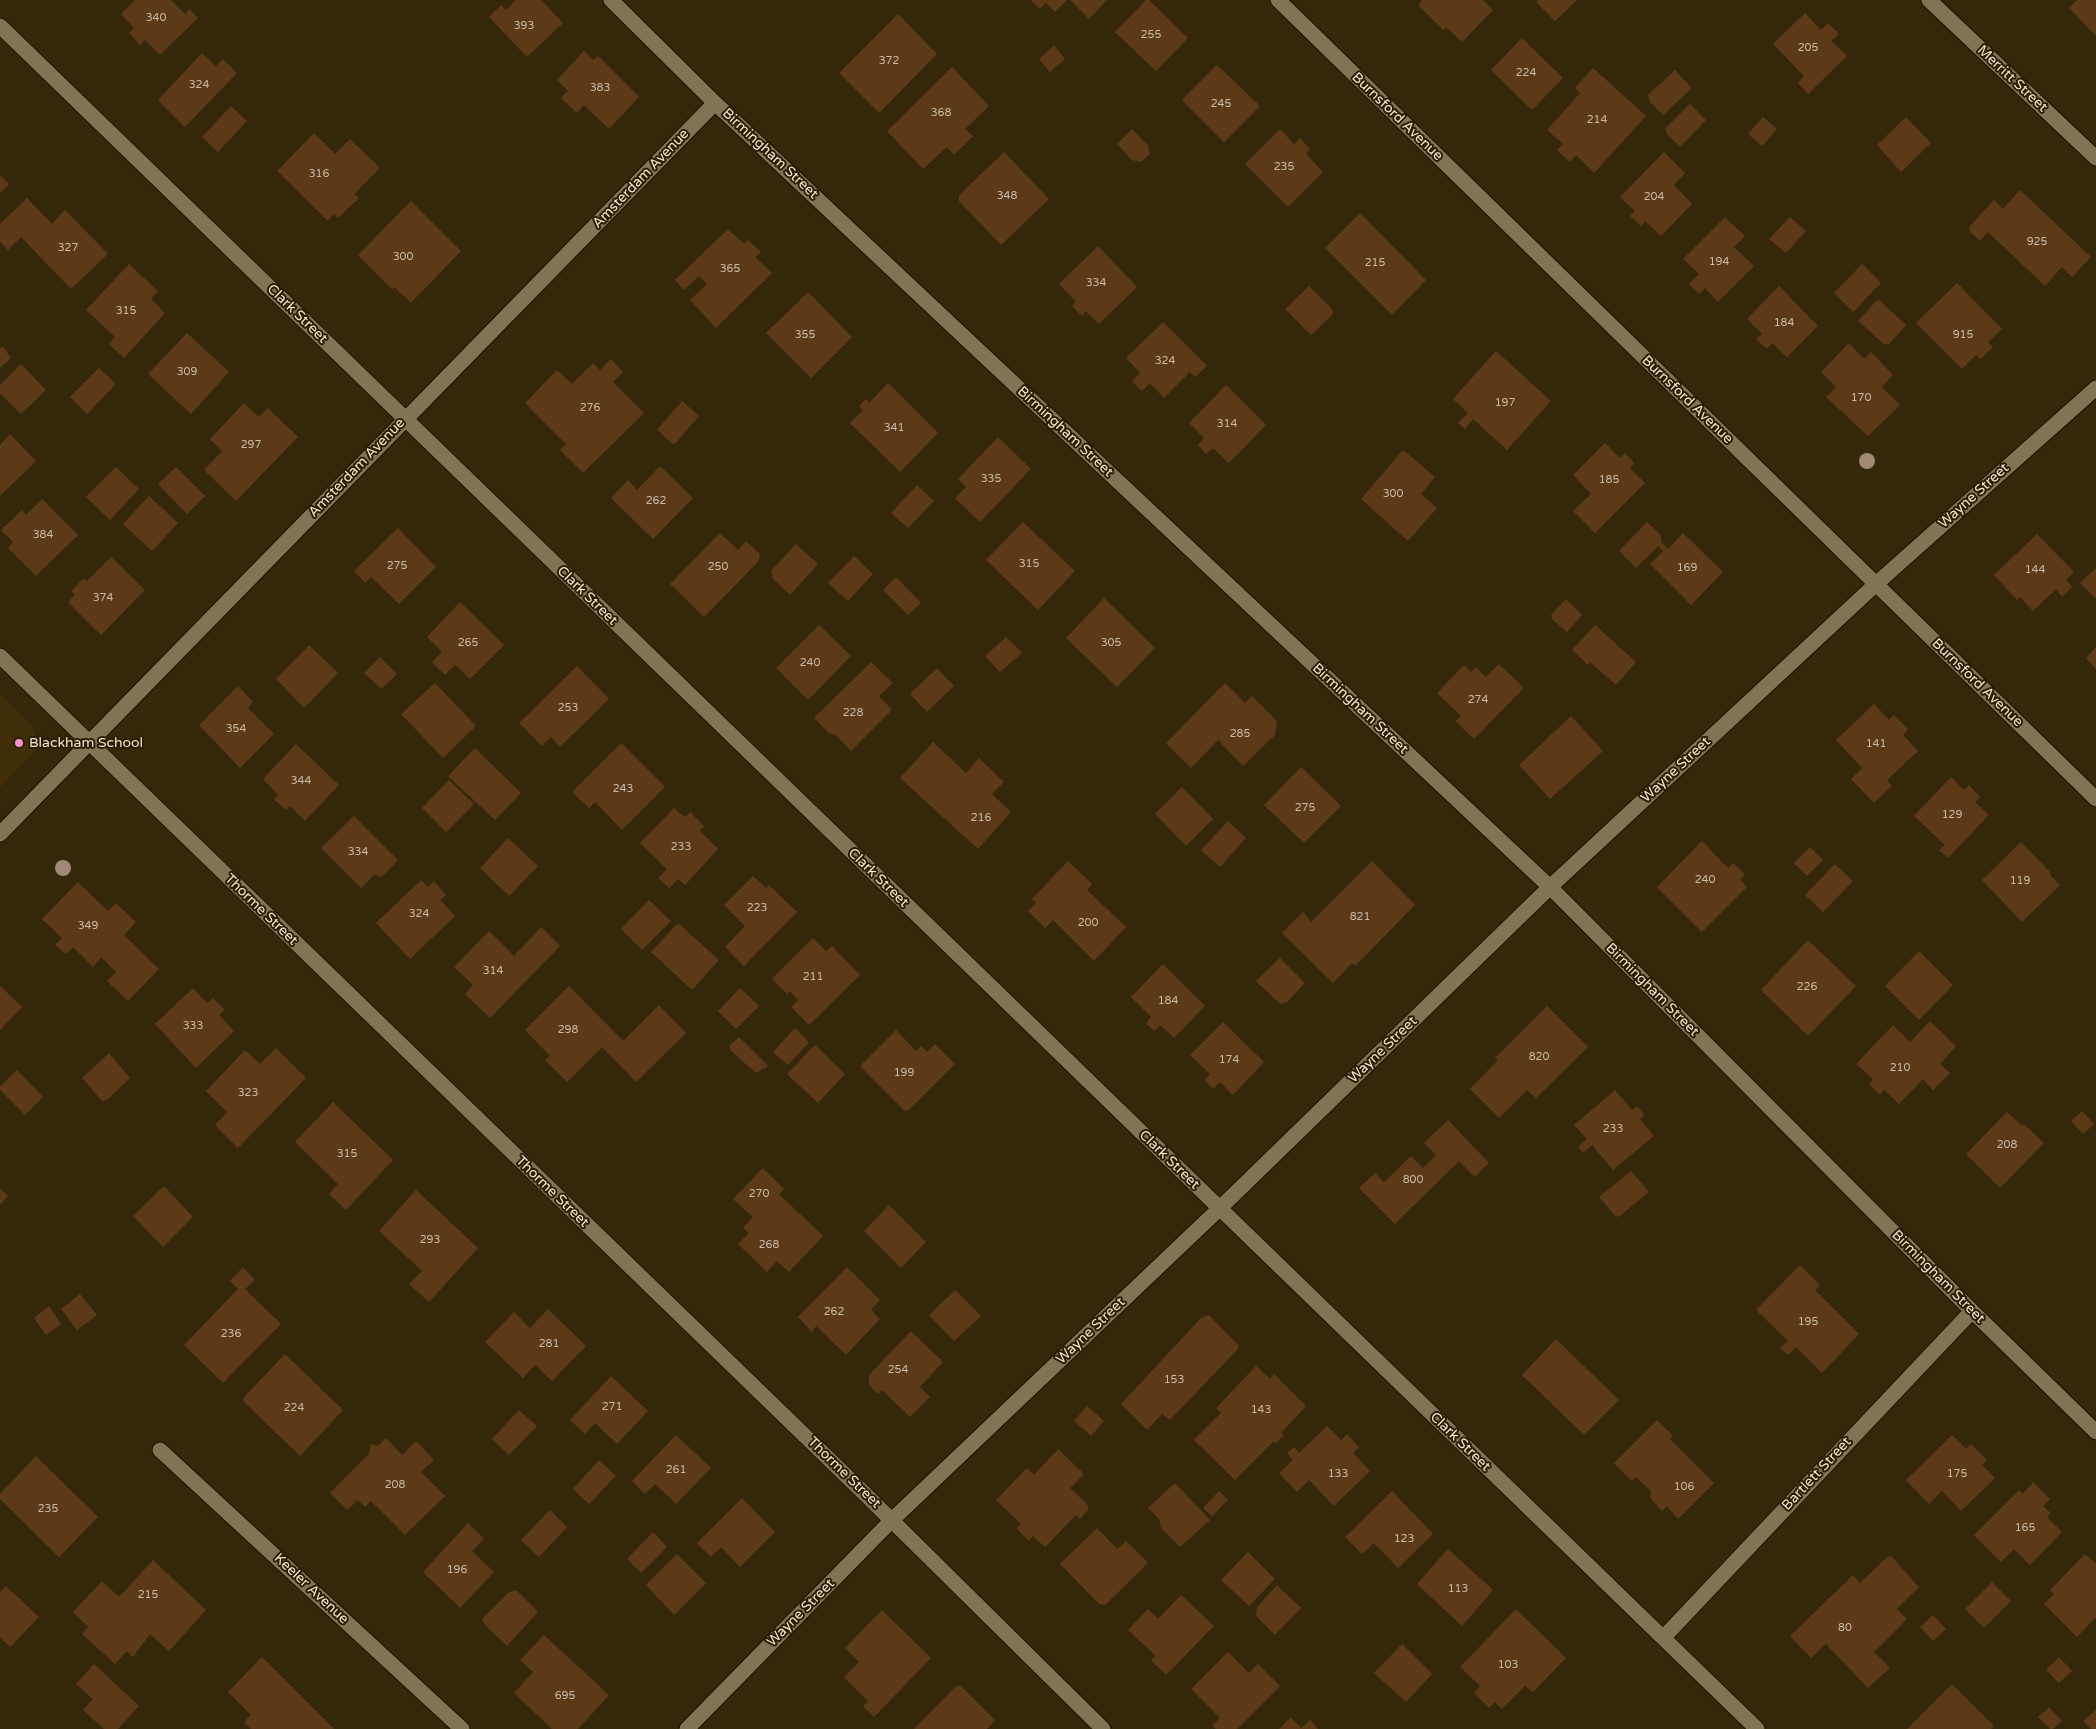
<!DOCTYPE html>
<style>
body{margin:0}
canvas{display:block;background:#35270a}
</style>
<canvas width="2096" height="1729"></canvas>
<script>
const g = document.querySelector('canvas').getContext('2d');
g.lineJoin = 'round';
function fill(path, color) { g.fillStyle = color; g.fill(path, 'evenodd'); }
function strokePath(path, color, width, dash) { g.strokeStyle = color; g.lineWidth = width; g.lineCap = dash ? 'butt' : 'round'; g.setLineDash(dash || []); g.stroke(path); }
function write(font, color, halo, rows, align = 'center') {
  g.font = font + ' "Varela Round",sans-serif'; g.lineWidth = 4; g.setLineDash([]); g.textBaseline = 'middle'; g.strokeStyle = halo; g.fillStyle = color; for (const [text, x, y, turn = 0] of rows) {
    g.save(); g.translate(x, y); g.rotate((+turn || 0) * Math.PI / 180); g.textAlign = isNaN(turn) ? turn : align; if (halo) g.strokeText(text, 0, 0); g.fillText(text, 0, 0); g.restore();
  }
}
const built = new Path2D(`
 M0 694 32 726 38 739V746L34 752 0 787Z`);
const building = new Path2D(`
 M135 0H171L185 14 190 9 198 18 160 55 145 40 140 45 129 33 134 28 121 14Z
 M516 0H541L563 23 527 57 489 17 501 5 506 10Z
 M1031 0H1067L1055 12 1046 3 1040 9Z
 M1070 0H1107L1089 19Z
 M1146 0H1149L1188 38 1156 71 1115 32Z
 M1422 0H1483L1493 10 1462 42 1446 27 1443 30 1418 5Z
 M1539 0H1577L1555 21 1536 2Z
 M2077 0H2096V36L2069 8Z
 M1805 13 1821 30 1828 23 1839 34 1831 41 1847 56 1808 94 1798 83 1804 76 1773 44Z
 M898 14 937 54 879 113 839 73Z
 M1522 38 1563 78 1532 110 1491 70Z
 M1054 45 1065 59 1050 72 1039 59Z
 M584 51 593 60 598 56 639 97 609 129 584 105 577 113 561 98 568 91 557 80Z
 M202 53 216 66 223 59 237 73 185 127 158 100Z
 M1217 65 1260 106 1224 142 1182 100Z
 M952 67 989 106 965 129 973 136 954 155 947 147 923 169 887 131Z
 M1593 68 1646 116 1594 173 1576 155 1570 162 1557 150 1563 144 1547 130 1580 93 1575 88Z
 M1675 70 1692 88 1663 115 1650 102 1648 95Z
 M1690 104 1706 120 1680 147 1667 134 1665 129Z
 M231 106 247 121 218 152 202 137Z
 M1763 117 1777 129 1762 146 1748 134Z
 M1906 117 1931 143 1901 172 1877 145Z
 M1132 129 1148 146 1150 154 1141 162 1132 160 1117 144Z
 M1280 129 1294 144 1300 138 1310 149 1306 154 1323 172 1288 207 1245 164Z
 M314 133 335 154 350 139 380 168 354 194 359 198 338 218 334 214 328 221 277 171Z
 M1004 152 1049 199 1001 245 959 201V195Z
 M1664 152 1685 173 1674 185 1692 204 1661 236 1645 221 1641 226 1630 216 1635 211 1620 197Z
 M0 175 9 184 0 193Z
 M2020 190 2091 257 2072 277 2062 267 2045 286 1988 232 1980 241 1970 232 1969 227 1994 200 2003 209Z
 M27 198 52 224 65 210 108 254 71 289 21 237 8 250 0 242V224Z
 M411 201 461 251 411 303 394 287 392 289 358 255Z
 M1360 213 1426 280 1392 315 1325 248Z
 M1725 217 1745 236 1734 247 1754 266 1718 302 1705 288 1699 294 1689 284 1699 274 1683 259Z
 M1790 217 1806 231 1786 253 1769 239Z
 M728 229 744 244 748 240 761 252 755 257 772 273 716 328 690 300 707 284 699 276 684 290 675 280Z
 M1098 246 1137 287 1099 324 1086 311 1082 316 1072 306 1076 302 1059 284Z
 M129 264 158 291 151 299 165 313 124 358 109 344 115 337 86 310Z
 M1862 264 1881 283 1853 312 1834 293Z
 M1957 283 2002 329 1988 342 1993 347 1981 359 1976 355 1962 369 1916 323Z
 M1309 286 1332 309 1333 314 1311 335 1285 309Z
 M1779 286 1818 326 1787 357 1772 343 1767 349 1756 339 1762 334 1747 319Z
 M808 292 852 337 811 378 766 333Z
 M1878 299 1906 325 1889 344H1884L1858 321Z
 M1163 322 1207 366 1195 377 1190 372 1164 398 1150 383 1142 391 1132 381 1140 373 1126 358Z
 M187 333 229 372 191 414 148 374Z
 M1849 343 1864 359 1871 352 1893 375 1882 387 1900 405 1868 436 1826 397 1836 387 1821 372Z
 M3 347 11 358 0 368V348Z
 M1496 351 1551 401 1507 450 1473 419 1465 429 1458 423 1468 413 1453 399Z
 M611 359 623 372 613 382 644 413 583 473 560 450 566 444 525 403 557 370 572 384 593 363 600 370Z
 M21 364 46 390 21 414 0 393V385Z
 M99 368 116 384 87 414 70 397Z
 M888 383 938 433 900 472 850 423 863 410 859 406 866 399 869 403Z
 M1226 385 1266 425 1229 463 1213 448 1206 454 1198 445 1204 438 1189 423Z
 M682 401 699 416 674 445 657 430Z
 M244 403 259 417 268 408 298 437 236 501 204 470 222 451 210 439Z
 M10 434 36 461 0 496V445Z
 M998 437 1031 469 980 522 955 498 966 487 958 479Z
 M1605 443 1620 458 1625 453 1634 463 1630 468 1645 483 1595 533 1573 511 1591 494 1573 475Z
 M1403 450 1435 477 1421 494 1437 508 1408 541 1361 499Z
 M660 466 693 498 653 539 611 498 628 480 637 490Z
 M116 467 139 489 110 520 86 497Z
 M176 467 205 496 187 514 158 484Z
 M917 485 934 501 908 528 891 513Z
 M149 496 178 523 152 551 123 524Z
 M42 499 78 535 36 576 8 548 13 542 1 530 22 510 26 515Z
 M1023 522 1075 571 1038 610 986 560Z
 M1647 522 1661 535V542L1668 549 1683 533 1723 572 1691 605 1650 564 1663 551 1658 546 1636 568 1619 551Z
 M398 528 436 567 399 604 371 577 365 583 354 571Z
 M720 533 738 550 746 541 760 554 758 562 704 617 670 584Z
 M2037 534 2074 572 2066 580 2072 587 2062 597 2056 589 2033 611 2020 597 2017 600 1994 575Z
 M796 544 818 564 790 595 773 579 771 571Z
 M854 556 873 574 848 601 828 583Z
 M111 557 145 590 101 635 68 602 75 595 71 591 84 578 87 581Z
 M2096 568V599L2080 583Z
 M896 577 921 603 908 615 883 590Z
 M1104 598 1155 648 1117 687 1066 638Z
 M1566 599 1582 615 1567 632 1552 619 1551 615Z
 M460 602 504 645 470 679 455 665 445 675 432 662 442 652 427 637Z
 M819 625 851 656 808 700 776 668Z
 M1595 625 1636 662 1616 685 1590 662 1588 665 1572 650Z
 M1006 637 1022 653 1000 672 985 656Z
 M309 645 338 673 304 708 276 679Z
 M2096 647V669L2086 658Z
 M380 657 397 674 381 689 364 673Z
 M871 662 893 683 879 696 892 710 851 751 836 735 830 734 814 718Z
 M1499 664 1524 688 1474 739 1455 721 1461 716 1437 693 1464 665 1471 672 1476 667 1486 677Z
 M577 666 609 699 560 747 551 737 542 746 519 723Z
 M937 668 954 686 927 712 910 694Z
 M435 683 476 726 443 758 401 714Z
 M1225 683 1245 703 1252 696 1277 721 1275 735 1243 766 1218 740 1191 768 1166 743Z
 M238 686 253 702 248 708 274 734 240 768 199 725Z
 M1874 704 1889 720 1894 715 1908 729 1903 735 1918 751 1887 780 1892 786 1874 803 1851 779 1862 768 1836 740Z
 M1571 716 1603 751 1550 799 1519 765Z
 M933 742 966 773 979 758 1004 782 992 794 1011 812 978 849 900 778Z
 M621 743 665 787 622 830 595 802 589 808 572 792Z
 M296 744 339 785 305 821 290 806 286 810 274 799 278 795 263 779Z
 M475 748 521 793 495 820 448 776Z
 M1301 767 1341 806 1304 843 1264 805Z
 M1951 777 1964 790 1969 785 1980 797 1975 802 1989 815 1948 858 1939 850 1945 845 1914 816Z
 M449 780 474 804 446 832 422 808Z
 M1182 787 1213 819 1186 846 1155 814Z
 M674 808 685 817 690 812 704 826 700 831 718 849 685 885 678 879 669 888 658 878 667 869 640 843Z
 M354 816 398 860 382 877 374 875 361 888 321 848Z
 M1228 821 1246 838 1220 867 1201 850Z
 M508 838 538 866 509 896 480 868Z
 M1702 841 1728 868 1733 863 1745 874 1740 879 1747 887 1702 932 1657 887Z
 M2021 842 2050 872 2051 876 2060 885 2022 922 1982 880Z
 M1810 847 1823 860 1807 876 1794 863Z
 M1068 861 1092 884 1087 890 1126 927 1094 961 1053 920 1045 928 1028 911 1036 903 1032 899Z
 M1372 861 1415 905 1355 966 1352 963 1333 983 1282 933 1303 912 1311 922Z
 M1835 864 1853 881 1823 912 1805 895Z
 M753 876 766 888 769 885 797 912 744 966 725 947 745 926 724 905Z
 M421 880 428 887 434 881 446 895 440 900 455 916 410 959 376 923Z
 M78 882 108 911 116 903 136 922 124 935 159 969 128 1001 107 981 116 972 101 957 93 967 73 947 66 954 55 945 62 938 42 919Z
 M649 900 671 921 642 950 621 929Z
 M679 924 719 960 692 990 651 952 675 926Z
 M541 927 560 946 490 1018 465 994 473 985 454 967 489 931 514 956Z
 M813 938 826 951 832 946 860 975 809 1025 791 1007 798 1000 790 991 787 994 772 979Z
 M1808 940 1856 986 1808 1036 1761 990Z
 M1919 951 1953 985 1919 1020 1885 986Z
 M1280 958 1305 983 1287 1002 1280 1004 1256 981Z
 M1163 964 1205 1006 1174 1038 1160 1025 1154 1031 1146 1023 1151 1017 1131 997Z
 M0 986 22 1007 0 1030Z
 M569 986 623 1041 659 1005 686 1033 636 1082 602 1047 567 1082 545 1060 550 1056 525 1030Z
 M193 988 207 1003 213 998 225 1010 219 1015 234 1031 196 1068 155 1024Z
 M740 988 759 1006 736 1029 718 1011Z
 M1547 1006 1588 1047 1536 1098 1527 1090 1499 1118 1470 1089 1498 1060 1495 1058Z
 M1930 1021 1956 1046 1940 1064 1950 1073 1933 1090 1923 1079 1899 1104 1884 1090 1880 1095 1869 1084 1873 1079 1856 1064 1893 1025 1910 1042Z
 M1223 1022 1264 1062 1233 1095 1220 1082 1213 1089 1204 1080 1210 1074 1190 1055Z
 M795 1028 809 1042 788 1065 773 1052Z
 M896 1030 916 1051 921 1046 927 1052 935 1044 955 1064 909 1110 905 1111 860 1066Z
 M739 1037 768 1066 756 1073 731 1051 729 1046Z
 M815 1045 845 1074 818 1103 787 1074Z
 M276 1048 306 1078 238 1148 215 1125 227 1112 206 1091 245 1050 260 1064Z
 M109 1053 130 1078 107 1100 102 1101 82 1078Z
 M17 1070 43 1097 25 1115 0 1090V1087Z
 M1615 1090 1632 1110 1637 1106 1644 1115 1640 1119 1654 1136 1613 1170 1592 1145 1583 1153 1578 1147 1587 1139 1574 1125Z
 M333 1102 393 1160 346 1210 329 1194 338 1184 295 1142Z
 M2082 1111 2094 1124 2083 1134 2071 1121Z
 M2007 1112 2022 1126 2024 1124 2044 1143 2000 1188 1966 1154Z
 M1448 1120 1489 1163 1475 1177 1459 1161 1395 1224 1359 1188 1375 1173 1384 1182 1411 1156 1423 1168 1436 1155 1424 1143Z
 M763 1168 784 1189 779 1194 823 1236 789 1272 777 1261 767 1272 738 1244 749 1233 743 1228 753 1217 733 1199Z
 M1631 1171 1649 1192 1621 1215 1616 1217 1599 1197Z
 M164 1186 193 1217 163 1247 133 1216Z
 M0 1188 8 1196 0 1205Z
 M416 1190 478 1248 429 1302 409 1284 422 1271 379 1231Z
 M889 1205 926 1242 901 1268 864 1231Z
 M1800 1265 1820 1285 1815 1290 1859 1334 1822 1373 1796 1347 1788 1355 1780 1348 1788 1341 1756 1310Z
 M243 1267 255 1280 245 1289 281 1324 223 1383 184 1345 238 1289 230 1281Z
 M847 1267 880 1300 871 1310 880 1319 846 1355 816 1326 812 1332 798 1317Z
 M955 1290 981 1316 954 1341 929 1315Z
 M80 1294 97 1315 77 1330 61 1309Z
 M49 1306 61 1324 46 1335 34 1318Z
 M548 1309 586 1346 552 1381 535 1365 523 1378 485 1342 514 1312 530 1328Z
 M1209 1315 1239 1346 1237 1350 1170 1420 1162 1414 1147 1430 1121 1404 1201 1318Z
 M911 1331 943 1362 920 1387 930 1397 910 1417 882 1390 878 1394 869 1385V1375Z
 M1556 1339 1619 1400 1584 1435 1522 1375Z
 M285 1354 343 1410 300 1456 243 1401 245 1396Z
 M1256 1366 1270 1379 1274 1374 1306 1406 1281 1433 1284 1435 1276 1443 1274 1441 1235 1480 1194 1440 1221 1413 1216 1408Z
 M611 1376 648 1411 617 1444 595 1423 585 1434 570 1420Z
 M1087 1406 1104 1421 1091 1436 1074 1421Z
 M519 1410 537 1426 509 1455 492 1439Z
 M1657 1420 1673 1436 1670 1439 1714 1483 1678 1519 1667 1506 1662 1511 1650 1498 1651 1491 1636 1477 1632 1481 1614 1463Z
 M1327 1426 1341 1440 1347 1434 1359 1447 1353 1453 1370 1471 1334 1506 1309 1480 1297 1492 1279 1473 1293 1460 1287 1453 1294 1447 1299 1453Z
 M676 1435 711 1468 676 1504 655 1484 645 1494 632 1481Z
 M1952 1435 1966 1449 1971 1444 1987 1460 1982 1465 1995 1478 1961 1511 1942 1491 1929 1504 1906 1480Z
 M386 1438 402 1455 416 1441 434 1460 421 1472 445 1496 405 1535 371 1501 365 1507 358 1500 347 1510 330 1493 369 1454 371 1444 378 1446Z
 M1058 1449 1084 1474 1070 1488 1088 1505V1510L1080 1519 1076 1515 1045 1547 1033 1536 1029 1541 1016 1528 1021 1524 996 1500 1027 1468 1034 1475Z
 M36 1456 98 1517 59 1557 0 1499V1494Z
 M599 1460 616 1476 589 1504 573 1489Z
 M2033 1482 2050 1499 2043 1506 2051 1513 2047 1517 2062 1532 2030 1565 2014 1549 2001 1562 1974 1535 2019 1490 2023 1494Z
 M1175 1483 1210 1520 1180 1547 1161 1528 1159 1519 1148 1508Z
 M1219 1491 1228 1500 1212 1516 1203 1508Z
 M1392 1491 1433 1534 1398 1568 1374 1543 1362 1554 1345 1537Z
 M742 1498 775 1532 740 1567 721 1547 711 1557 697 1543Z
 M550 1510 567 1527 539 1557 521 1540Z
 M468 1523 484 1539 472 1551 494 1572 460 1608 423 1572Z
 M1097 1528 1117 1549 1126 1541 1148 1563 1105 1605 1099 1604 1060 1564Z
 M653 1532 667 1547 641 1573 627 1559Z
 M1448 1549 1493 1590 1462 1626 1417 1584Z
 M1248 1552 1275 1579 1249 1606 1221 1580Z
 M677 1554 706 1583 674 1615 646 1585Z
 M2085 1554 2096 1564V1617L2077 1637 2044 1604 2054 1594 2050 1590Z
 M1891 1556 1919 1587 1897 1609 1907 1619 1874 1652 1890 1668 1868 1688 1826 1644 1811 1658 1790 1636 1853 1575 1860 1583 1886 1558Z
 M153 1560 206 1610 169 1651 150 1634 133 1657 127 1651 115 1664 82 1634 88 1627 73 1612 102 1581 119 1597Z
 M1992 1582 2011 1601 1984 1628 1965 1609Z
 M1277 1585 1301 1608 1275 1635 1256 1616 1257 1607Z
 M6 1586 39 1617 10 1647 0 1637V1592Z
 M516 1590 538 1612 507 1646 484 1624 482 1619 508 1593Z
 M1181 1595 1214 1626 1166 1675 1151 1660 1156 1656 1128 1630 1148 1609 1158 1619Z
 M1516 1609 1566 1658 1533 1692 1525 1686 1502 1709 1495 1702 1489 1708 1474 1693 1480 1686 1460 1667Z
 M882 1610 931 1658 874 1717 863 1706 868 1701 844 1677 859 1662 845 1648Z
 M1933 1615 1946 1629 1933 1641 1920 1627Z
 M544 1635 609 1695 578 1729H552L514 1693 533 1672 520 1660Z
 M1402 1644 1432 1674 1406 1702 1374 1673Z
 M1228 1652 1249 1673 1258 1664 1280 1686 1237 1729H1216L1212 1726 1220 1718 1191 1689Z
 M262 1657 334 1729H251L244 1722 251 1715 228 1692Z
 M2059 1657 2072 1671 2059 1683 2046 1670Z
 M94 1664 139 1706 118 1729H104L83 1710 93 1699 76 1684Z
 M1952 1684 1994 1726 1991 1729H1907Z
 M960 1685 995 1720 987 1729H914L955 1687Z
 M2049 1707 2062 1721 2053 1729H2050L2038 1717Z
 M2096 1710V1729H2091L2083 1721Z
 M1291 1717 1301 1728 1310 1720 1318 1729H1279Z`);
const minor = new Path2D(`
 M611 0 715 103 1550 887 1972 1311 2096 1432
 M1278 0 2096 799
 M1929 0 2096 158
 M0 26 1757 1729
 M0 656 866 1495 1103 1729
 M0 834 715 103
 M160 1450 462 1729
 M1663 1638 1972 1311
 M687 1729 892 1520 1219 1209 1550 887 1876 584 2096 388`);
const trees = [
 [1867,461],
 [63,868]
];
const markers = [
 [19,743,5,"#f790cf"]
];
const numberNames = [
 ["340",156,18],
 ["393",524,26],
 ["255",1151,35],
 ["205",1808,48],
 ["372",889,61],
 ["224",1526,73],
 ["324",199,85],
 ["383",600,88],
 ["245",1221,104],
 ["368",941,113],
 ["214",1597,120],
 ["235",1284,167],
 ["316",319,174],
 ["348",1007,196],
 ["204",1654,197],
 ["925",2037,242],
 ["327",68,248],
 ["300",403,257],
 ["194",1719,262],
 ["215",1375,263],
 ["365",730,269],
 ["334",1096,283],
 ["315",126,311],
 ["184",1784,323],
 ["355",805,335],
 ["915",1963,335],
 ["324",1165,361],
 ["309",187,372],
 ["170",1861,398],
 ["197",1505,403],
 ["276",590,408],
 ["314",1227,424],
 ["341",894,428],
 ["297",251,445],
 ["335",991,479],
 ["185",1609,480],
 ["300",1393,494],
 ["262",656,501],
 ["384",43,535],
 ["315",1029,564],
 ["275",397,566],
 ["250",718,567],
 ["169",1687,568],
 ["144",2035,570],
 ["374",103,598],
 ["265",468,643],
 ["305",1111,643],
 ["240",810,663],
 ["274",1478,700],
 ["253",568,708],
 ["228",853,713],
 ["354",236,729],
 ["285",1240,734],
 ["141",1876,744],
 ["344",301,781],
 ["243",623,789],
 ["275",1305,808],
 ["129",1952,815],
 ["216",981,818],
 ["233",681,847],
 ["334",358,852],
 ["240",1705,880],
 ["119",2020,881],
 ["223",757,908],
 ["324",419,914],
 ["821",1360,917],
 ["200",1088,923],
 ["349",88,926],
 ["314",493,971],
 ["211",813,977],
 ["226",1807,987],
 ["184",1168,1001],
 ["333",193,1026],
 ["298",568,1030],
 ["820",1539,1057],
 ["174",1229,1060],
 ["210",1900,1068],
 ["199",904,1073],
 ["323",248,1093],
 ["233",1613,1129],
 ["208",2007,1145],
 ["315",347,1154],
 ["800",1413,1180],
 ["270",759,1194],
 ["293",430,1240],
 ["268",769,1245],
 ["262",834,1312],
 ["195",1808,1322],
 ["236",231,1334],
 ["281",549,1344],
 ["254",898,1370],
 ["153",1174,1380],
 ["271",612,1407],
 ["224",294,1408],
 ["143",1261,1410],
 ["261",676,1470],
 ["133",1338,1474],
 ["175",1957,1474],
 ["208",395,1485],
 ["106",1684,1487],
 ["235",48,1509],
 ["165",2025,1528],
 ["123",1404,1539],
 ["196",457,1570],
 ["113",1458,1589],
 ["215",148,1595],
 ["80",1845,1628],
 ["103",1508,1665],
 ["695",565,1696]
];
const streetNames = [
 ["Merritt Street",2012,79,43],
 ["Burnsford Avenue",1397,117,44],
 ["Birmingham Street",770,154,43],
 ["Amsterdam Avenue",641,179,-46],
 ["Clark Street",297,314,44],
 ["Burnsford Avenue",1687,400,44],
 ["Birmingham Street",1065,432,43],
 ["Amsterdam Avenue",357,468,-46],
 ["Wayne Street",1974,496,-42],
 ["Clark Street",587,596,44],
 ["Burnsford Avenue",1977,683,44],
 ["Birmingham Street",1360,709,43],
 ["Wayne Street",1676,770,-43],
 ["Clark Street",878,878,44],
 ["Thorme Street",261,910,44],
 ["Birmingham Street",1652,990,45],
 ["Wayne Street",1383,1050,-44],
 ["Clark Street",1169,1160,44],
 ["Thorme Street",552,1192,44],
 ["Birmingham Street",1938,1277,45],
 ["Wayne Street",1091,1331,-44],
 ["Clark Street",1460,1442,44],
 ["Thorme Street",844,1473,44],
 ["Bartlett Street",1817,1474,-47],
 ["Keeler Avenue",311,1589,43],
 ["Wayne Street",801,1613,-45]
];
const poiNames = [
 ["Blackham School",29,743]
];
fill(built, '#402f08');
fill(building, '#5c3a17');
strokePath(minor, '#1a1000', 17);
strokePath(minor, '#837355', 15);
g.fillStyle = '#a18975';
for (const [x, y] of trees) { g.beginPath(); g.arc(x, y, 8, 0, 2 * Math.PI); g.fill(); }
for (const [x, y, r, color] of markers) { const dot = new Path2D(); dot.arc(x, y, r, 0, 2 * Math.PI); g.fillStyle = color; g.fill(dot); strokePath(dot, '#2b1d01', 2); }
write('11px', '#cabaa6', null, numberNames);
write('14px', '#eee5d5', '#2b1d01', streetNames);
write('14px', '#eee5d5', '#2b1d01', poiNames, 'left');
</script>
